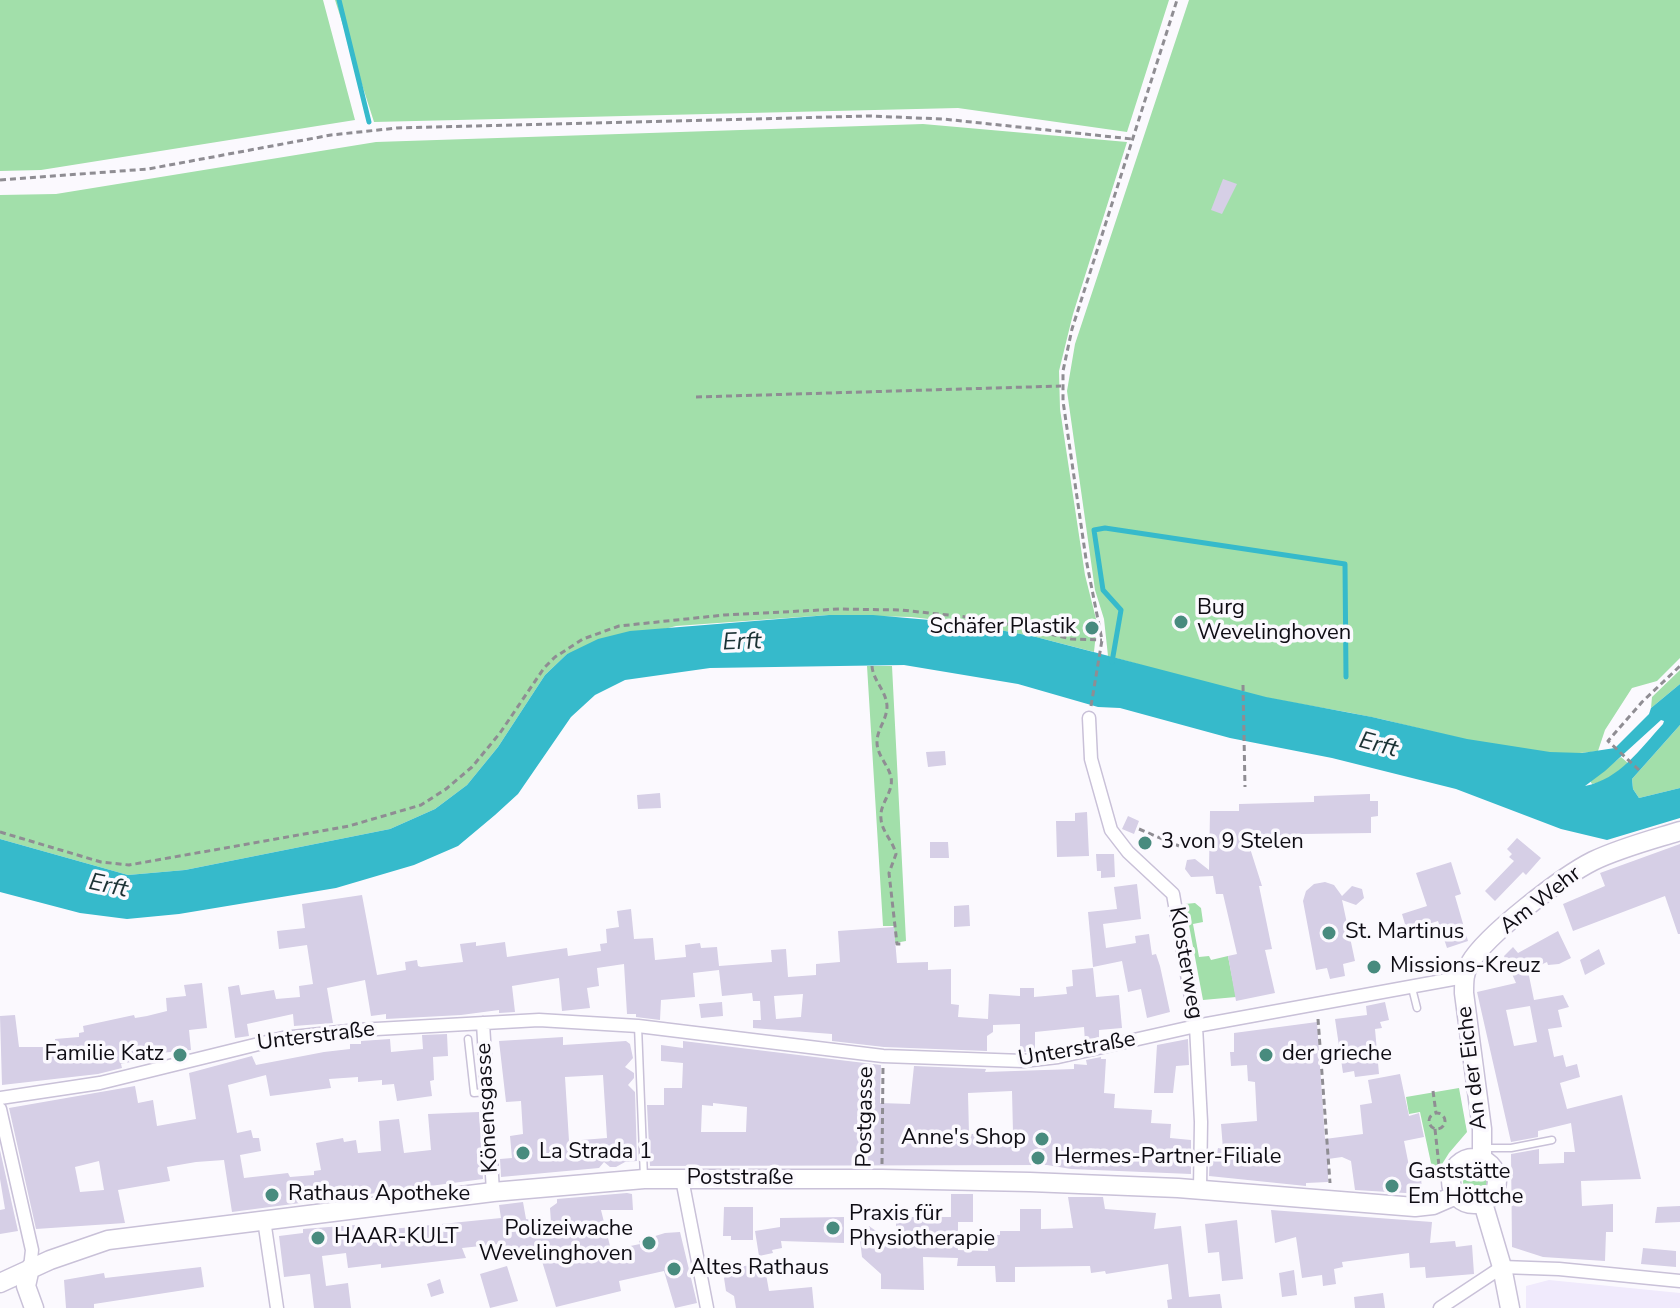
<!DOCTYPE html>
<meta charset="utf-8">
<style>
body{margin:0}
canvas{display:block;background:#fbf9fe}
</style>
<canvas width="1680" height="1308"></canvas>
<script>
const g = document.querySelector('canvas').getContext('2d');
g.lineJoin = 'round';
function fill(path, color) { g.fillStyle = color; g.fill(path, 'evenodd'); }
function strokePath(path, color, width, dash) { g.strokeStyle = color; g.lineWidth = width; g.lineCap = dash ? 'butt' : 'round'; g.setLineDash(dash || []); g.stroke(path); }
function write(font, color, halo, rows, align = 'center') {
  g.font = font + ' "Nunito Sans",sans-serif'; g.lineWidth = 7; g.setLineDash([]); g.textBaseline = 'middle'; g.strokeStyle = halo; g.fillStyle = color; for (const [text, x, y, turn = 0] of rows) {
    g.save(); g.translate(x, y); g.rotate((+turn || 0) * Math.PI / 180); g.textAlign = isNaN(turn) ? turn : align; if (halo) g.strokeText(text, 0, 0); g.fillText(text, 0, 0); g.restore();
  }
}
const built = new Path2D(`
 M1549 1280 1680 1293V1308H1526V1286Z`);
const green = new Path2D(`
 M0 0H323L355 120 41 170 0 171Z
 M335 0H1169L1127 132 958 108 374 122Z
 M1189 0H1680V658L1657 681 1632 688 1605 730 1598 751C1535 762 1439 732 1376 718 1340 710 1304 705 1268 698 1214 687 1161 670 1108 656L1104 619 1095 590 1067 391 1075 344Z
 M923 124 1127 142 1073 314 1059 371 1060 409 1085 575 1097 623 1094 652 1036 637 964 623 911 617 829 615 676 626 567 654 545 675 498 747 467 785 435 809 390 829 185 870 128 875 0 839V195L56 194 376 142Z
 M867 666H892L906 941 895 943 894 926H883Z
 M1680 670V684L1651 708 1652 697Z
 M1680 725V788L1639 798 1633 789 1632 779Z
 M1621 757 1628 763C1617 773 1607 781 1592 784L1590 781Z
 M1195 903 1201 908 1203 922 1193 924 1199 957 1209 956 1211 960 1228 956 1236 997 1203 1000 1185 904Z
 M1459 1088 1467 1132 1449 1153 1434 1177 1420 1112 1409 1114 1406 1097Z
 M1463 1181a12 12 0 1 1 24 0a12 12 0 1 1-24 0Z`);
const water = new Path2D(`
 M829 615H873L964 623 1036 637 1266 697 1372 717 1467 739 1550 752 1582 753 1615 748 1649 714 1651 708 1680 684V725L1632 779 1633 789 1639 798 1680 788V818L1607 840 1561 829 1456 789 1332 758 1230 738 1120 708 1098 707 1018 684 904 665 710 668 625 680 595 695 571 717 518 794 495 815 458 846 414 865 336 888 179 914 127 919 80 913 0 892V839L128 875 185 870 390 829 435 809 467 785 498 747 545 675 567 654 598 639 630 631ZM1661 720 1664 721 1663 724C1640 749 1620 779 1585 786L1605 771Z`);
const stream = new Path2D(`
 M339 0 369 122
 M1112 662 1121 610 1103 590 1094 530 1105 528 1345 564 1346 677`);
const building = new Path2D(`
 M1223 179 1237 184 1222 214 1211 210Z
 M1181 615 1187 618 1188 624 1182 629 1175 627V619Z
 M945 751 946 765 928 767 926 752Z
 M660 793 661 808 638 809 637 795Z
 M1370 794V801H1378V816L1371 817V833L1302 834V841L1248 842 1262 886H1259L1272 949 1265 950 1275 993 1236 1001 1228 956 1237 954 1223 894H1216L1213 876 1191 877 1185 869 1187 860 1195 859 1209 870 1210 811H1239V804L1314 802V796Z
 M1087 812 1089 856 1057 857 1056 821H1075V813Z
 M1128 816 1139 821 1134 834 1122 829Z
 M1517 838 1541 858 1526 875 1523 872 1495 901 1485 891 1514 861 1509 857 1512 854 1507 849Z
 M930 842H948L949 858H930Z
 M1680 844V934H1678L1665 896 1573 931 1563 904 1605 886 1600 873Z
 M1096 854H1114L1115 877 1101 878V871H1097Z
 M1451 862 1461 894 1455 896 1468 941 1447 948 1438 921 1407 931 1402 914 1427 906 1416 873Z
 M1325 882 1334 885 1342 896 1352 886 1362 889 1364 898 1356 905 1342 900 1355 961 1343 964 1345 976 1330 979 1327 968 1316 970 1303 901 1306 891 1314 884Z
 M1137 884 1141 919 1103 924 1106 948 1136 943 1135 936 1149 934 1152 955 1156 954 1160 966 1170 1012 1147 1018 1141 989 1128 992 1122 961 1093 967 1088 912 1117 909 1114 887Z
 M362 895 377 975 406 970 405 962 417 960 418 966 421 967 463 962 460 944 476 942V946L505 942 507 957 567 948 568 956 601 951 600 944 607 943 606 929 619 927 617 911 631 909 634 939 653 938 655 960 686 957 685 945 700 943 701 948 717 947 719 966 772 962 771 950 786 949 788 977 816 975V964L840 962 838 931 894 927 897 963 928 962V970L951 969V1004L959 1005 958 1017 988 1019 989 994 1020 996V988H1034V997L1067 994 1066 987 1073 986 1072 970 1093 968 1096 997 1119 995 1122 1028 1099 1030V1038L1085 1042 1084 1027 1035 1032V1051L1023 1052H1020V1024L993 1025V1032L987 1036V1051L884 1047 832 1041V1034L753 1028V1020H761L760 1001H753L752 993 722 996 719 970 693 973 695 997 661 1000 660 1020 636 1017V1014H627L624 964 597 968 599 986 587 988 590 1008 562 1011 559 978 512 986 515 1012 499 1013V1010L461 1015 386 1019V1014L371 1016 365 980 327 988 333 1023 294 1026 293 1014 247 1024 249 1036 235 1038 228 987 239 985 241 995 274 990 276 999 300 997 299 986 313 984 307 945 279 949 277 931 305 928 302 904ZM803 994 801 1017 776 1019 774 996Z
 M969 905 970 926 954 927V906Z
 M1558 931 1571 958 1559 964 1548 965 1547 962 1528 971 1534 1000 1563 995 1569 1007 1558 1010 1562 1027 1548 1029 1554 1057 1563 1055 1566 1067 1577 1064 1580 1077 1560 1083 1567 1109 1622 1095 1641 1179 1581 1181 1582 1206 1613 1204V1232H1606L1605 1261 1543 1257 1512 1247 1511 1154 1539 1149V1164L1564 1163V1152H1575L1571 1123 1538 1131V1137L1511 1142 1477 992 1516 983 1504 956 1513 947 1518 953ZM1530 1006 1537 1042 1514 1046 1506 1010Z
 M1599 949 1605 964 1585 975 1580 960Z
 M202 983 207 1028 189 1030 191 1050 150 1054V1058L121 1064 122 1068 98 1074 2 1085 0 1016 15 1015 19 1047H56L55 1039 79 1037V1033L84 1032 83 1026 134 1015 135 1018 147 1016 167 1011 166 998 186 996 184 985Z
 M722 1002 723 1016 701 1018 699 1004Z
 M1385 1002 1389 1020 1380 1022 1382 1028 1375 1029 1379 1074 1355 1077 1354 1071 1343 1073 1335 1019 1367 1015 1366 1006Z
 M1317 1022 1325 1139 1363 1134 1360 1105 1372 1103 1368 1080 1400 1074 1409 1116 1419 1113 1424 1137 1404 1141 1411 1176 1421 1175 1422 1194 1355 1190 1351 1161 1342 1157 1328 1159V1182L1306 1183V1186L1209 1176 1210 1152 1217 1153 1218 1148 1223 1149 1221 1124 1257 1121 1255 1082 1248 1081 1247 1065 1231 1066 1230 1052H1234V1033Z
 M447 1034 448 1056 433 1057 434 1080 430 1081 432 1096 397 1101 394 1084 382 1085V1080L358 1082V1077L329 1079 331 1088 270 1096 266 1075 228 1085 237 1133 251 1130 253 1138H259L261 1151 240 1155 244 1178 288 1173 290 1177 314 1175V1171L321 1170 316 1143 343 1138 344 1142 356 1140 358 1153 381 1151 379 1121 399 1119 404 1153 431 1150 428 1114 479 1112 483 1179 232 1212 224 1160 196 1162 167 1167 170 1181 118 1190 125 1223 36 1229 9 1108 135 1086 138 1103 153 1100 157 1126 196 1119 189 1073 252 1056 256 1065 324 1052 350 1049V1044H361V1041L390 1039 391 1052 423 1049 422 1035ZM99 1161 104 1190 80 1192 75 1167Z
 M563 1037V1045L626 1041 630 1044 633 1058 625 1067 634 1073V1078L628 1085 635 1092 637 1161 625 1162 616 1167H610L604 1162 599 1168 501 1177 500 1159 512 1158 510 1136 523 1134 521 1101 506 1102 499 1041ZM603 1075 607 1138 569 1141 565 1077Z
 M1188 1039 1189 1065 1176 1066 1173 1093H1154L1157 1045Z
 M683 1041 881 1065 880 1103 910 1104 914 1066 986 1069 985 1072 1074 1069V1064L1087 1065 1086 1060 1101 1057V1059H1106L1104 1093 1115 1094 1114 1108 1152 1110 1151 1123 1171 1124 1170 1138 1191 1140V1174L1071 1169 1047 1165 650 1166 647 1105H664V1088H682L683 1063 661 1061V1045L683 1048ZM1012 1091 1013 1133 969 1134 968 1093ZM713 1103 747 1107 746 1132H701L702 1105 713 1106Z
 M0 1150 18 1231 0 1234V1210L5 1209 0 1179Z
 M627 1193 632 1194 633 1210H601L611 1250 640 1244 639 1241 665 1233 680 1232 697 1303 675 1308 664 1271 619 1281 621 1291 556 1307 541 1258 533 1261 531 1255 506 1263 500 1244 462 1248 466 1258 381 1268V1264L348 1268 346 1253 322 1256 326 1286 348 1283 351 1308H314L310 1274 284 1277 279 1236 303 1233V1229L355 1225 356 1236 392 1232V1229L501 1218 499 1205 523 1202 526 1219 551 1223 550 1208 557 1203V1199Z
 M951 1194H973V1222H958V1250L988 1251V1235H1000V1231H1020V1209H1041V1229L1073 1228 1068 1197H1103L1105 1209 1156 1213 1154 1229 1181 1226 1189 1297 1220 1294 1222 1308H1168L1167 1300 1172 1299 1168 1264 1106 1274 1105 1271 1091 1273 1090 1266 1015 1267V1282H996L995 1266H957L958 1258 923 1257 924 1290 881 1289V1274L862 1257 860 1240 869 1226 896 1245V1217H951Z
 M1680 1206V1222L1655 1223 1657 1207Z
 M724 1207H753V1240H731V1236H723Z
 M1271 1210 1432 1222 1430 1243 1455 1241 1456 1247 1472 1245 1474 1274 1426 1278 1425 1267 1410 1268 1409 1253 1342 1262 1343 1267 1334 1269 1336 1284 1323 1286 1322 1275 1302 1278 1296 1237 1275 1243Z
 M844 1217V1243L781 1241 782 1248 772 1250 773 1253 759 1256 755 1231 780 1227V1218Z
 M1237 1220 1243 1279 1222 1281 1219 1252 1208 1253 1205 1224Z
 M1643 1248 1676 1251V1267L1641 1264Z
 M764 1263 769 1291 812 1287 814 1308H736L734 1296 726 1291 724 1278 729 1271 738 1267Z
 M507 1266 518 1301 490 1308 480 1274Z
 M201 1267 204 1287 94 1304V1308H66L64 1280 104 1273 105 1278Z
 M1294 1270 1297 1295 1282 1297 1279 1273Z
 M440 1279 444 1293 431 1297 427 1284Z
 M1383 1293 1385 1308H1355L1354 1297Z`);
const path = new Path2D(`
 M0 180 148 169 331 135 397 128 870 116 943 119 1132 139
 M696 397 1061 386
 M872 666C873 681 886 690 887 706 887 720 877 729 877 742 877 756 888 764 891 777 894 793 879 803 881 819 882 832 893 841 896 854L889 873 897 944H901
 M1243 685 1245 787
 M1091 706 1102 640 1086 559 1063 401V371L1072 329 1177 0
 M1639 770 1608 741 1642 702 1680 666
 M1139 829 1179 846
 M0 832 101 862 129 865 349 826 421 805 446 789 472 767 500 733 544 668 555 657 583 639 619 626 724 615 840 609 901 610 985 619 1071 639 1102 640
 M1318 1019 1330 1183
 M1433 1091 1436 1113
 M1429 1121a8 8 0 1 1 16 0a8 8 0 1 1-16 0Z
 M1435 1129 1439 1166 1448 1179
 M882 1164 883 1067`);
const lane = new Path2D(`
 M1412 988 1417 1008
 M638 1026 644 1178
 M468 1039 474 1093 487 1092
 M1484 1148H1511L1552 1140`);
const street = new Path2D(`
 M1089 718 1091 759 1111 830 1128 852 1173 894 1196 1026 1201 1122 1200 1189
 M483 1023 493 1192
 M0 1098 100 1083 283 1038 358 1030 539 1020 638 1026 883 1056 1023 1061 1058 1057 1196 1026 1464 977
 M0 1109 32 1250 30 1268
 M682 1179 707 1308
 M264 1220 277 1308
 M1440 1308 1502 1267 1559 1269 1680 1281`);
const secondary = new Path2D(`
 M1451 1181a23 23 0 1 1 46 0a23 23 0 1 1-46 0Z
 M1482 1159V1129L1464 993C1464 982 1464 972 1470 963 1486 935 1563 876 1593 861 1620 848 1651 840 1680 831
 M1483 1203 1502 1267 1510 1308
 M30 1268 26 1286 34 1308
 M0 1283 50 1260 108 1240 493 1192 644 1179H882L1030 1182 1178 1188 1415 1207 1433 1205 1456 1195`);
const markers = [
 [1181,622,8,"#488b7e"],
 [1092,628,8,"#488b7e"],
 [1145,843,8,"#488b7e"],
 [1329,933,8,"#488b7e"],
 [1374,967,8,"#488b7e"],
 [180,1055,8,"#488b7e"],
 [1266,1055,8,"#488b7e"],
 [1042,1139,8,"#488b7e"],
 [523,1153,8,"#488b7e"],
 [1038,1158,8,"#488b7e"],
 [1392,1186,8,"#488b7e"],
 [272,1195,8,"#488b7e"],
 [833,1228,8,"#488b7e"],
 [318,1238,8,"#488b7e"],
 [649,1243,8,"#488b7e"],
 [674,1269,8,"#488b7e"]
];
const poiNames = [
 ["Burg",1197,609],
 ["Wevelinghoven",1197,634],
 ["Schäfer Plastik",1076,628,"right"],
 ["3 von 9 Stelen",1161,843],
 ["St. Martinus",1345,933],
 ["Missions-Kreuz",1390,967],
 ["Familie Katz",164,1055,"right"],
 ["der grieche",1282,1055],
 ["Anne's Shop",1026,1139,"right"],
 ["La Strada 1",539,1153],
 ["Hermes-Partner-Filiale",1054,1158],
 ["Gaststätte",1408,1173],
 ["Em Höttche",1408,1198],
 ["Rathaus Apotheke",288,1195],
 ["Praxis für",849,1215],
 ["Physiotherapie",849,1240],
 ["Polizeiwache",633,1230,"right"],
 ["Wevelinghoven",633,1255,"right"],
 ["HAAR-KULT",334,1238],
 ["Altes Rathaus",690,1269]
];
const streetNames = [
 ["Am Wehr",1541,901,-38],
 ["Klosterweg",1185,963,80],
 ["Unterstraße",316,1037,-7],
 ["Unterstraße",1077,1050,-10],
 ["An der Eiche",1473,1068,-97],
 ["Könensgasse",488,1108,-93],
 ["Postgasse",866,1117,-89],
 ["Poststraße",740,1179]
];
const waterNames = [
 ["Erft",742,643,-2],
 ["Erft",1378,746,15],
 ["Erft",108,887,12]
];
fill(built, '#f0eafc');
fill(green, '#a2dfaa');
fill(water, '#36bacb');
strokePath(stream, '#36bacb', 5);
fill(building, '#d6cfe6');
strokePath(lane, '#c9c1d8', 9);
strokePath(street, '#c9c1d8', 15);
strokePath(secondary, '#c9c1d8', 21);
strokePath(path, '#8f8d93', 3, [6, 4]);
strokePath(lane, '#fff', 6);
strokePath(street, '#fff', 12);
strokePath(secondary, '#fff', 18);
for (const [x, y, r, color] of markers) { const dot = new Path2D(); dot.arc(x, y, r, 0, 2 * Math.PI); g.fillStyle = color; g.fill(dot); strokePath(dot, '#fbf9fe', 3); }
write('22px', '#0f0d14', '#fbf9fe', poiNames, 'left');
write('22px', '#0f0d14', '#fbf9fe', streetNames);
write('italic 24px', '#1c3235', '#fbf9fe', waterNames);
</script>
